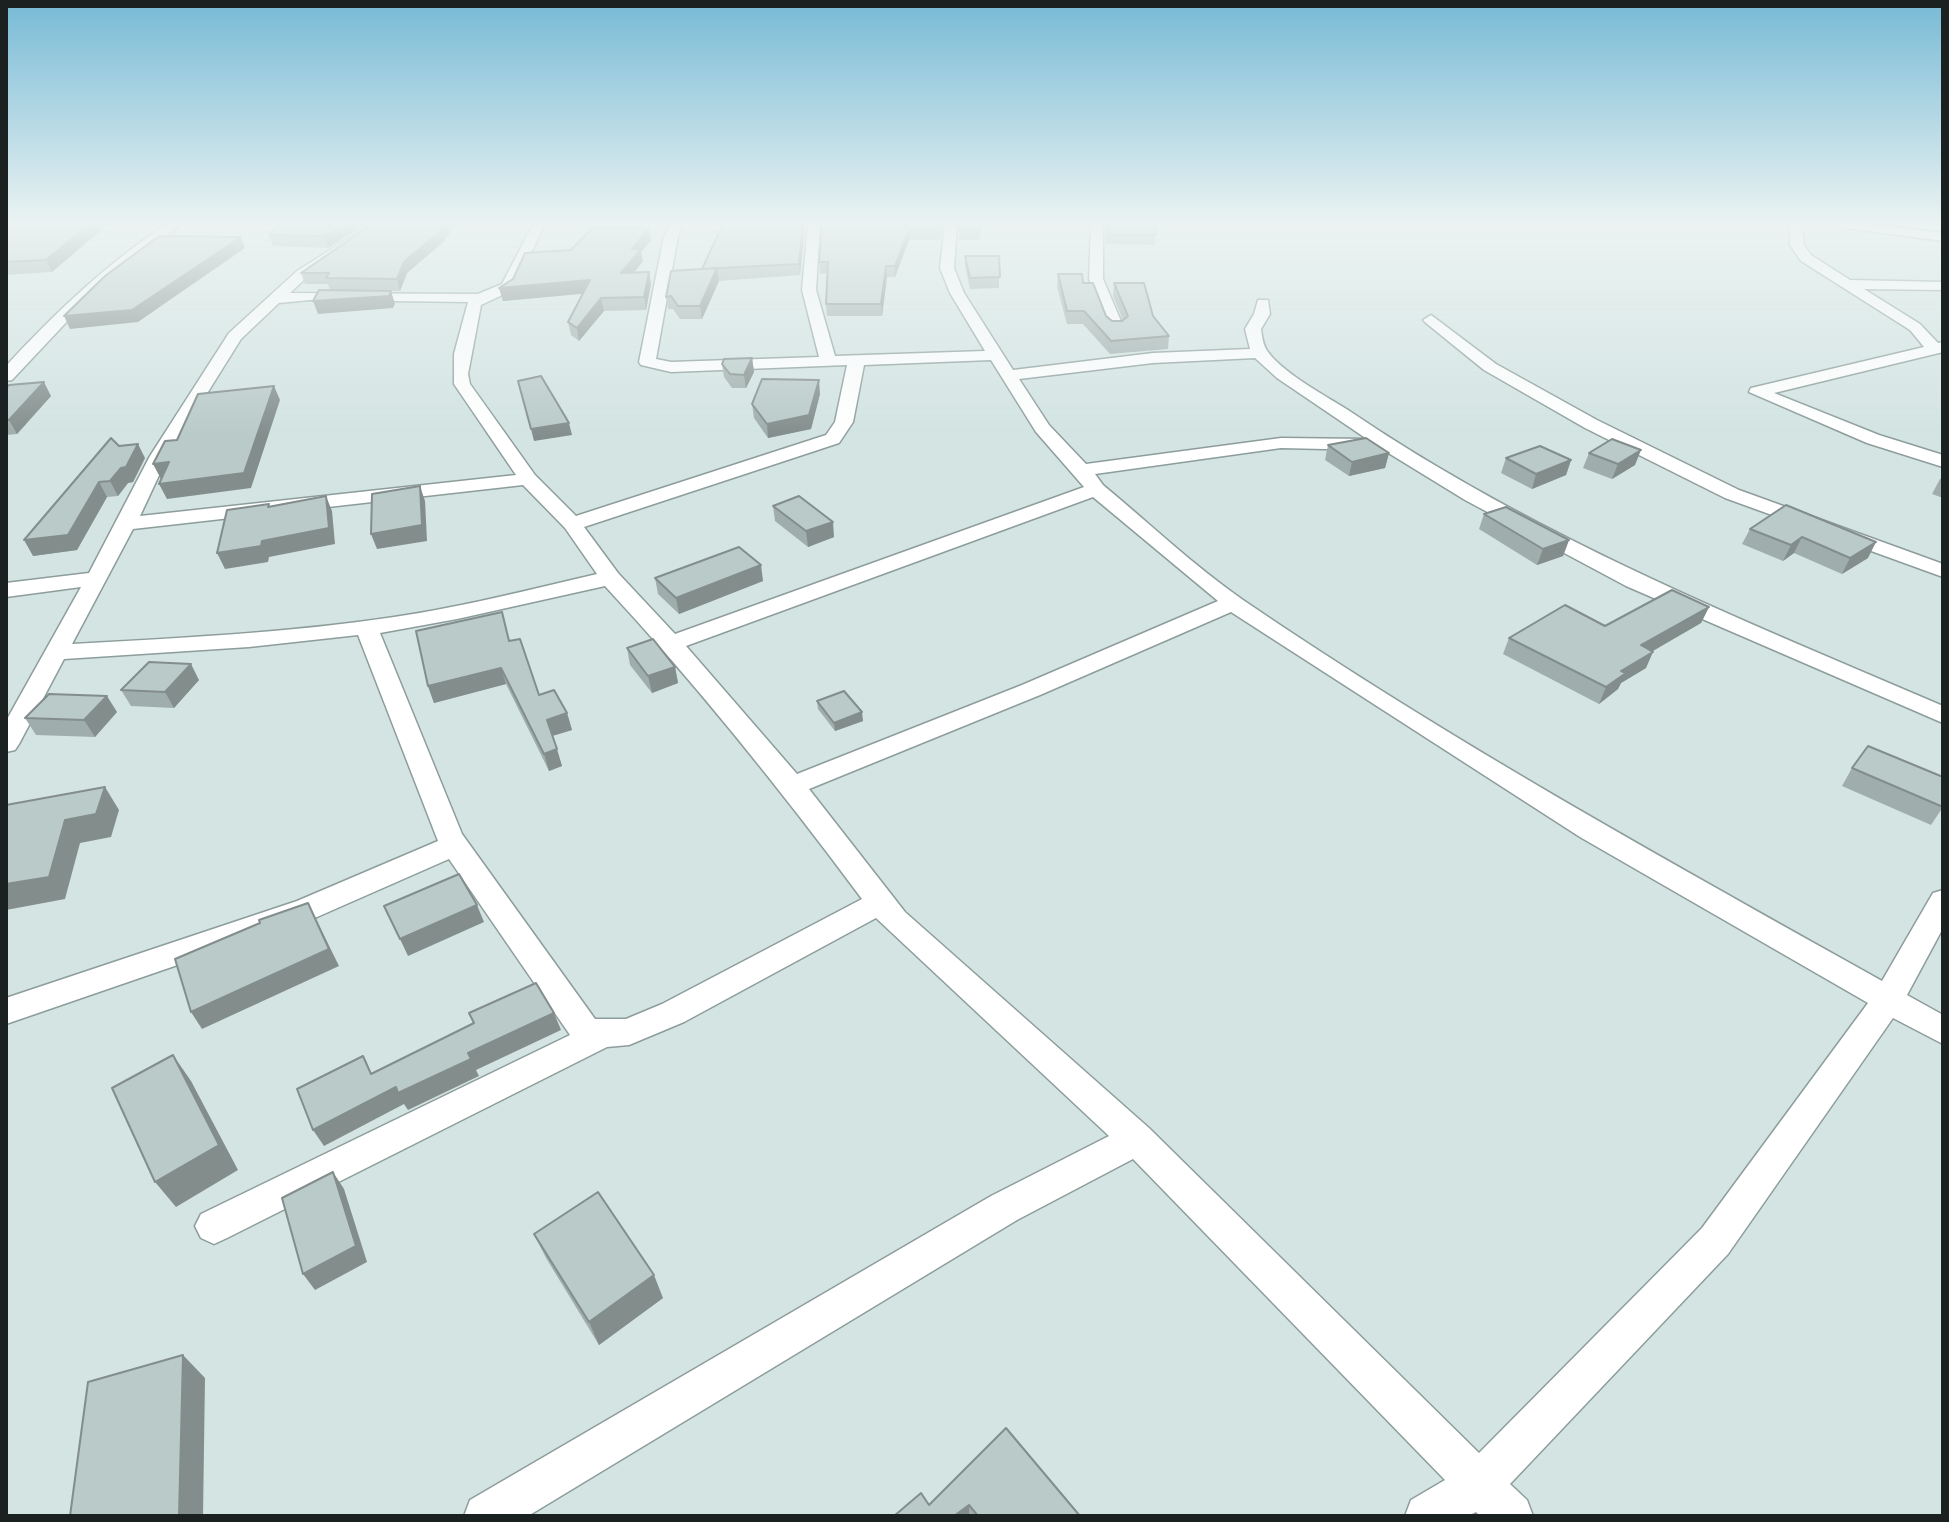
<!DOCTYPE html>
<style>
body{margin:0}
#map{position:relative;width:1949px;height:1522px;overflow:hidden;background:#d3e4e2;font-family:"Space Grotesk",sans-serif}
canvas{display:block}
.frame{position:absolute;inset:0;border:8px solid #1b2121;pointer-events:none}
</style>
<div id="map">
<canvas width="1949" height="1522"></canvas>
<div class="frame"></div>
</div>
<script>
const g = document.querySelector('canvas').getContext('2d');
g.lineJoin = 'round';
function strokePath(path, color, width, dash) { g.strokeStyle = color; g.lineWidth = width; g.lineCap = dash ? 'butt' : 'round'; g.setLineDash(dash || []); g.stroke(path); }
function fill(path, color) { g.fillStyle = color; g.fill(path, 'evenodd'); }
const street = new Path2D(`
 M167 224H181L90 297 12 380 6 381V366C55 313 106 264 167 224Z
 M371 224H385L307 277 290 293 478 294 502 284 533 224H545L513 290 481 305 468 374 470 384 535 475 576 516 826 435 835 422 847 365 671 372 641 365 639 362 664 236 671 224H683L678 236 656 359 671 362 819 357 802 290 808 224H820L816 290 835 356 985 351 950 293 940 268 945 224H957L954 268 964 293 1013 370 1153 353 1250 349 1245 329 1254 314 1258 300H1268L1270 314 1261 329C1262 336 1263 346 1268 352 1284 374 1328 397 1351 412 1535 537 1740 619 1943 706V723L1626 586 1465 500 1377 446 1369 450 1281 448 1095 474 1103 485C1149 523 1194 566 1243 600 1448 740 1666 860 1882 981L1933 893 1943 890V928L1907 995 1943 1015V1044L1893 1018 1728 1254 1510 1484 1527 1500 1533 1516H1480L1476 1512 1468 1516H1405L1411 1500 1445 1480 1133 1159 1017 1220 528 1516H464L470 1500 991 1196 1109 1136 876 918 684 1022 629 1045 607 1047 227 1238 214 1244 201 1238 195 1226 201 1214 570 1035 449 859 317 917 6 1024V998L297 901 438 841 358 635 249 647 64 659 19 744 15 750 6 752V721L81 587 6 597V583L89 573 150 456 229 333 297 271ZM310 300 468 302 454 354V384L516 475 140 516 168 456 241 339 279 303ZM1255 358 1277 378 1367 439 1281 438 1086 464 1049 425 1019 379 1153 363ZM991 360 1036 432 1084 487 675 634 618 573 584 527 839 443 853 422 864 365ZM523 485 565 528 597 574C529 590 462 607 394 617 287 633 179 638 72 644L133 529ZM1093 497 1218 601 1022 685 797 774 686 646ZM605 586C697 685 781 790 862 899L662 1004 626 1019H595L462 834 380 633 457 619ZM1231 612 1580 837 1868 1003 1702 1228 1479 1453 1149 1128 905 912 809 789 1040 695Z
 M1091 224H1103V279L1124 328 1121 331H1111L1108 328 1089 279Z
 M1789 224H1801L1804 245 1811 255 1850 280 1943 282V290L1864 289 1920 324 1938 343 1943 342V352L1774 393 1879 435 1943 455V467L1867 443 1749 392 1751 388 1924 347 1910 330 1801 261 1790 245Z
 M1837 224H1871L1943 233V241L1843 228Z
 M1431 315 1496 364 1597 420 1739 490 1943 564V577L1725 498 1585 428 1484 370 1426 323 1423 320Z`);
const wall = new Path2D(`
 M13 224H106L107 225 52 272 6 275V228Z
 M279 224H366L328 248 273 246 269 235Z
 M372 224H456L442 243 407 273 400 291 330 290 328 284H305L301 273Z
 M723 224H805L800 275 719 281 702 319H680L673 309H668L666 297 702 269Z
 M822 224H944L940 240H909L895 277H887L882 316H827L826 304 827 273 820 274 819 262Z
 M959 224H982L979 240H959Z
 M1105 224H1156L1155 245 1106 244Z
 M651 240 641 252 643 261 634 273 649 272 651 284 646 310 604 311 579 341 571 335 568 322 583 293 503 301 499 288 571 250Z
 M965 256H999V288L970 289 965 267Z
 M1058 274 1083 283 1106 316 1112 321H1122L1123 320 1113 296 1114 283 1153 316 1169 336 1168 349 1110 354 1083 324H1067L1057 287Z
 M752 358 754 372 746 388H732L724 377 722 364Z
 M6 388 51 396 17 434 6 435Z
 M820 394 811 429 768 438 754 418 752 404Z
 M1328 445 1389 453 1385 468 1349 476 1325 460Z
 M119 446 145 458 133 482 128 483 118 496 107 497 77 550 33 556Z
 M1589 453 1635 465 1612 479 1583 468Z
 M1506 458 1571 460 1566 475 1532 489 1501 473Z
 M1943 477V498L1932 494 1940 479Z
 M1786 505 1868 558 1842 574 1794 553 1783 561 1742 544 1750 529Z
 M773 506 834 537 808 547 775 521Z
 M1484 514 1569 540 1563 556 1537 565 1479 529Z
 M655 578 763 581 679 614 658 594Z
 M1709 607 1701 623 1652 651 1646 668 1621 683 1618 689 1599 704 1503 654 1509 638 1605 626Z
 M510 641 539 695 567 713 572 730 552 736 562 766 549 771 506 684 434 703 428 686Z
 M627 648 675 667 678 683 652 693 630 665Z
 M199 680 174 708 131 706 121 690Z
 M817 701 863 721 835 731 818 709Z
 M117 712 95 737 36 735 25 718Z
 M1852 768 1943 807 1931 825 1842 786Z
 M534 1234 663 1298 599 1345 546 1258Z
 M1006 1428 1080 1516H894L929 1505Z`);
const shadedWall = new Path2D(`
 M90 224H106L107 225 52 272 46 260Z
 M345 224H366L328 248 324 236Z
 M445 224H456L442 243 407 273 400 291 397 279 404 262Z
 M803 224H805L800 275 799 264Z
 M941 224H944L940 240V229Z
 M649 228 651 240 641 252 643 261 623 286 621 273 632 249Z
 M909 229V240L895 277V266Z
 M241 237 245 248 138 322 70 329 64 316Z
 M886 266 887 277 882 316 881 304Z
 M717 268 719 281 702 319 700 306Z
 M649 272 651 284 646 310 644 297Z
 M590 280 592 293 503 301 499 288Z
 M391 291 395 304 393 308 318 314 313 301Z
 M601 298 604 311 579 341 577 328Z
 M752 358 754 372 746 388 744 375Z
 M819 380 820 394 811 429 768 438 767 424Z
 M44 382 51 396 17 434 9 420Z
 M274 386 280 400 251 488 167 499 159 484Z
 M569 423 572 435 534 441 531 429Z
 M138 444 145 458 133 482 128 483 118 496 110 481Z
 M1641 450 1635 465 1612 479 1618 464Z
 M1389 453 1385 468 1349 476 1352 462Z
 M1571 460 1566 475 1532 489 1536 474Z
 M169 462 176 477 161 479 153 464Z
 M99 482 107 497 77 550 33 556 24 540Z
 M420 486 425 501 427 541 377 549 371 534Z
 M326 496 332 511 335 544 269 557 268 562 225 569 217 553 262 541Z
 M833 522 834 537 808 547 806 531Z
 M1802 537 1794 553 1783 561 1791 545Z
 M1569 540 1563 556 1537 565 1543 549Z
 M1876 542 1868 558 1842 574 1850 558Z
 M761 565 763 581 679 614 676 598Z
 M1709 607 1701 623 1634 662 1641 645Z
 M1653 652 1646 668 1621 683 1618 689 1599 704 1606 687 1621 671Z
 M191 664 199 680 174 708 165 692Z
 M675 667 678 683 652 693 648 676Z
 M501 668 506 684 434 703 428 686Z
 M107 696 117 712 95 737 84 720Z
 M862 712 863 721 835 731 834 723Z
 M567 713 572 730 552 736 547 720Z
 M557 749 562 766 549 771 544 754Z
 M105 787 119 810 111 837 80 843 65 899 6 910V884L65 820Z
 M308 903 339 966 202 1029 191 1012Z
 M477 905 484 922 408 956 400 939Z
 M554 1013 561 1030 476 1070 479 1076 408 1110 404 1104 324 1146 313 1130 396 1087Z
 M173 1055 191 1081 238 1170 176 1207 155 1182Z
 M333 1172 344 1189 367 1262 315 1290 303 1274Z
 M654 1275 663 1298 599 1345 589 1322Z
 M183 1355 205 1378 203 1516H179Z
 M969 1505V1516H954Z`);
const building = new Path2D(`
 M13 224H90L46 260 6 262V228Z
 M279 224H345L324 236 269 235Z
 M372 224H445L439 232 404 262 397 279 326 278 329 273H301Z
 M723 224H803L799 264 702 269Z
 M822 224H941L940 229H909L895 266H886L881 304H826L828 262H819Z
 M959 224H980L979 229H959Z
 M1106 224H1156V235L1107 234Z
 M592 228H649L632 249H641L621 273 649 272 644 297 601 298 577 328 568 322 590 280 499 288 513 279 525 253 571 250Z
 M159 236 241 237 132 310 64 316 105 276Z
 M965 256H999L1000 277 970 278Z
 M717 268 700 306H678L671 296 666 297 671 271Z
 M1058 274H1082L1083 283H1093L1106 316 1112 321H1122L1128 316 1114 283H1144L1153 316 1169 336 1111 341 1084 311H1067Z
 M319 290 391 291 389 296 313 301Z
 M752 358 744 375 730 374 722 364 724 359Z
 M541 376 569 423 531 429 518 381Z
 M762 379 819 380 809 415 767 424 752 404Z
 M44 382 9 420H6V388L9 385Z
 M274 386 244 473 159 484 169 462 153 464 165 441 177 440 198 394Z
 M111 438 119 446 138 444 126 467 121 468 110 481 99 482 68 535 24 540Z
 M1366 438 1389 453 1352 462 1328 445Z
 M1612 439 1641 450 1618 464 1589 453Z
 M1540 446 1571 460 1536 474 1506 458Z
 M420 486 422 525 371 534 372 494Z
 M326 496 329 528 262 541 261 546 217 553 227 510 269 504 268 507Z
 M799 496 833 522 806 531 773 506Z
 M1786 505 1876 542 1850 558 1802 537 1791 545 1750 529Z
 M1506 507 1569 540 1543 549 1484 514Z
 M739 547 761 565 676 598 655 578Z
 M1672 590 1709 607 1641 645 1653 652 1621 671 1626 673 1606 687 1509 638 1565 605 1605 626Z
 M502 612 509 641 520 639 539 695 554 690 567 713 547 720 557 749 544 754 501 668 428 686 416 631Z
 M653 639 675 667 648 676 627 648Z
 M149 662 191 664 165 692 121 690Z
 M844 691 862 712 834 723 817 701Z
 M49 694 107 696 84 720 25 718Z
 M1868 746 1943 777V807L1852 768Z
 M105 787 96 814 65 820 49 877 6 884V805Z
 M459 874 477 905 400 939 384 906Z
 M308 903 329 949 191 1012 175 959 260 923 259 920Z
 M536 983 554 1013 468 1053 471 1059 398 1093 396 1087 313 1130 297 1089 363 1056 371 1074 474 1023 469 1013Z
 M173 1055 219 1145 155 1182 112 1088Z
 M333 1172 356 1246 303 1274 282 1198Z
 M598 1192 654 1275 589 1322 534 1234Z
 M183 1355 179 1516H70L88 1382Z
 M1006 1428 1080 1516H978L969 1505 954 1516H894L921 1493 929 1505Z`);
strokePath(street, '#8c9d9b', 3);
fill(street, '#fff');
fill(wall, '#9faeac');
fill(shadedWall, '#828d8c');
fill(building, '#b9cac8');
strokePath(building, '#828d8c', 2);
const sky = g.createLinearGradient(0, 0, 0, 437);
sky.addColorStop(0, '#77bad6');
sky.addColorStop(0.51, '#ebf3f2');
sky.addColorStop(1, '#ebf3f200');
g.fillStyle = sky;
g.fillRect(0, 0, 1949, 437);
</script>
